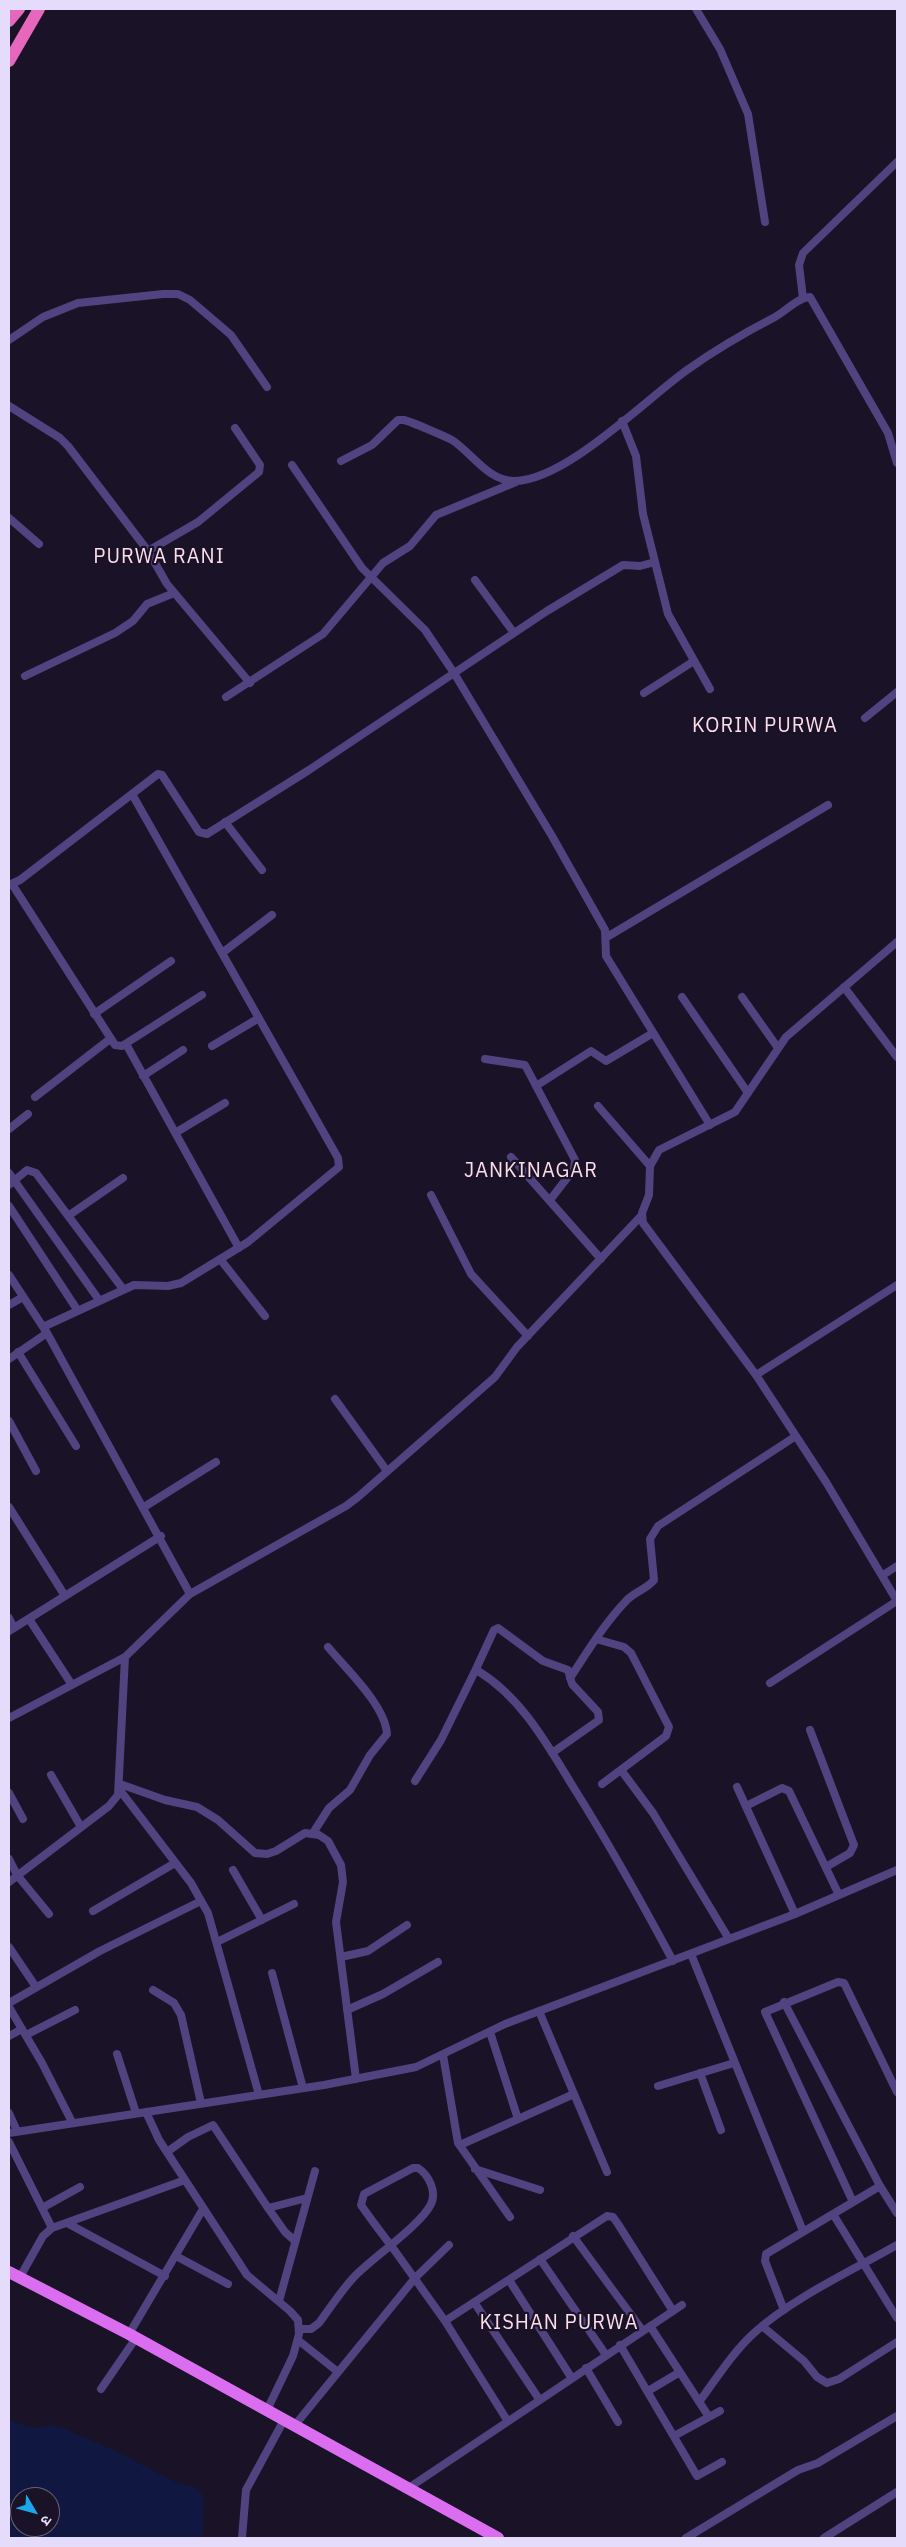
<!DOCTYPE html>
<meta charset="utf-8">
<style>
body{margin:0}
#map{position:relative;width:906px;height:2547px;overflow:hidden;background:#1a1226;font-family:"IBM Plex Sans","Noto Sans Devanagari",sans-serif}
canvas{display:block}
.frame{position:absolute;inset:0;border:10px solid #e5dbfb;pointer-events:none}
.north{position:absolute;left:10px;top:2487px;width:50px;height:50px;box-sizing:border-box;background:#1a1226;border:1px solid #6b627b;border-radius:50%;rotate:127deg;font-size:14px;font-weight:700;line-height:20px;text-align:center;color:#e5dbfb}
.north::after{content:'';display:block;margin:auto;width:18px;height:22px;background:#1aa8e8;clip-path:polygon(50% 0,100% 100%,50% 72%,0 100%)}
</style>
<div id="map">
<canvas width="906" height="2547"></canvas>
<div class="frame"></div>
<div class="north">उ</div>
</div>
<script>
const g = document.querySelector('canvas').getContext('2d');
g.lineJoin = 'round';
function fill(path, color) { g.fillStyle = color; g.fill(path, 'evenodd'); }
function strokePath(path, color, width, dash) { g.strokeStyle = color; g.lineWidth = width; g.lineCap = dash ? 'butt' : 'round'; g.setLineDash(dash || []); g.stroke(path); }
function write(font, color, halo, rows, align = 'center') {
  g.font = font + ' "IBM Plex Sans",sans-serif'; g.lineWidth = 4.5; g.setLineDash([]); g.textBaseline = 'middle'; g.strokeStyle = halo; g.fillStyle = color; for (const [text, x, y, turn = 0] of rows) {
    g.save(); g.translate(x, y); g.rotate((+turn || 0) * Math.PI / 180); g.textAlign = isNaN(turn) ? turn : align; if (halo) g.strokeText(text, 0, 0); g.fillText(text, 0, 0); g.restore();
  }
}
const water = new Path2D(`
 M9 2420 34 2428 50 2425 60 2427 114 2450 175 2482 193 2486 202 2494 204 2502 202 2538H9ZM20 2497H50V2527H20Z`);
const minor = new Path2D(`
 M696 9 720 49 748 114 765 222
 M803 298 799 265 803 253 897 162
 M9 340 43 317 78 303 163 294H178L190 300 231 335 267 387
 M9 406 60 438 68 446 148 551 167 584 250 683
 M622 421 636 456 643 514 668 614 710 689
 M341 461 372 445 398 420H404C412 422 444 436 452 440 472 453 488 481 514 481 565 481 645 400 687 370 715 350 744 333 775 317 786 311 797 298 810 297L888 433 897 463
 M292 465 362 568 425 630 454 673 552 836 605 930 606 956 710 1125
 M9 518 39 544
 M148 551 198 522 259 472 260 465 235 428
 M475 580 514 633
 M25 676 115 633 133 621 147 604 174 593
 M644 693 694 661
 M226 697 323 634 383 563 410 546 436 515 516 482
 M865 718 897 692
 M225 822 262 870
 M12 884 115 1045 122 1046 202 995
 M9 885 20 880 158 774 162 775 199 832 207 834 309 770 547 611 623 565 640 566 655 562
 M607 937 828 805
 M897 942 786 1037 735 1112 659 1150 650 1166 649 1195 642 1213 643 1223 756 1375 826 1482 897 1601
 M222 953 272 915
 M844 987 897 1057
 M682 997 748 1093
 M742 997 778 1048
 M94 1014 171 961
 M126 1044 239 1248
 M212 1046 259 1018
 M485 1059 525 1065 575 1160 574 1169 550 1200
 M143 1076 183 1050
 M536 1086 591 1051 606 1061 653 1033
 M35 1097 110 1039
 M598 1106 650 1166
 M9 1129 28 1114
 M175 1133 225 1103
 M511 1157 601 1259
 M9 1173 99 1300
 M9 1185 27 1170 36 1173 123 1289
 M431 1195 471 1274 528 1336
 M9 1206 78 1311
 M68 1216 123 1178
 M220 1259 265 1316
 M9 1275 47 1333 9 1359
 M9 1305 23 1297
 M43 1327 134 1285 168 1286 181 1283 248 1242 339 1167 338 1158 132 794
 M18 1352 76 1446
 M756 1375 897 1285
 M335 1399 387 1471
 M9 1421 36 1471
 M9 1507 65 1596
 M144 1507 216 1462
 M883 1575 897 1566
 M190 1594 346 1506 358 1497 495 1377 517 1347 641 1216
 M9 1618 14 1628
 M29 1619 72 1685
 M9 1631 161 1536
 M596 1639 624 1647 631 1653 669 1727 666 1736 602 1784
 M476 1669 494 1630 498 1628 543 1661 568 1670 572 1684 598 1712 599 1720 552 1753
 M570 1678C588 1651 604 1624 626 1601 634 1592 647 1589 654 1580L650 1539 658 1526 796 1436
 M770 1683 897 1601
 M9 1718 125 1657
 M810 1730 854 1845 850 1853 826 1867
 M621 1770 653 1813 729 1939
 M51 1775 81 1827
 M415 1781 441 1740 476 1669 478 1671C521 1697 547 1744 572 1785 608 1842 641 1901 673 1961
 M120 1784 165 1800 197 1807 218 1820 255 1853 267 1854 276 1851 305 1833 319 1835 328 1841 341 1865 343 1882 336 1922 356 2079
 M737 1787 795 1914
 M119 1789 191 1883 208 1913 259 2095
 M9 1793 23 1819
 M746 1806 782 1788 789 1791 839 1895
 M313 1833 329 1808 350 1790 370 1755 387 1734C385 1705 347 1670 328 1647
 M9 1859 17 1875 49 1914
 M233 1870 262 1920
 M9 1882 109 1806 118 1795 125 1657 190 1594 47 1333
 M93 1911 175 1863
 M217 1942 294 1904
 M9 1947 36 1987
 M691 1954 803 2231
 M341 1957 368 1951 407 1925
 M272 1973 303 2088
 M153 1990 174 2003 181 2015 201 2103
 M784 2002 880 2186 897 2213
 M9 2003 100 1951 201 1901
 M9 2007 42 2063 72 2122
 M347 2010 383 1994 438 1962
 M539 2011 607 2172
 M490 2032 518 2119
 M26 2035 75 2010
 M9 2036 22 2029
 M117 2054 136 2113
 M443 2055 458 2143 510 2217
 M700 2073 721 2130
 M658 2086 734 2063
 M146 2112 159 2140 247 2275 290 2311 298 2320 299 2334 293 2356 267 2410
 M9 2113 17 2131
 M9 2133 324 2085 416 2067 505 2024 795 1914 897 1870
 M9 2142 52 2228
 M460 2145 574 2094
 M167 2152 188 2137 213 2125 268 2208 285 2232 295 2241
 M475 2169 540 2190
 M853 2202 765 2012 838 1982 844 1983 897 2092
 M42 2208 80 2187
 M268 2208 307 2198
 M833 2214 897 2318
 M67 2223 165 2276
 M573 2236 643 2331
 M176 2256 228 2284
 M540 2259 606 2355
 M20 2277 43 2236 52 2228 185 2180
 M509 2280 571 2377
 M279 2301 315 2171
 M474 2302 539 2399
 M784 2310 765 2261 766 2254 880 2186
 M445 2321 607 2216 613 2217 618 2224 673 2311
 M650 2326 709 2417
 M762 2326 804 2361 817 2377 827 2383 839 2379 897 2342
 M300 2329H311L319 2323C330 2308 341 2291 354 2277 372 2258 421 2225 431 2204 437 2192 429 2175 418 2168H413L364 2194 361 2205C372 2221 383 2235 395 2251L445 2321 507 2420
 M129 2334 203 2209
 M298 2340 338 2372
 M620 2345 697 2476 722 2462
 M586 2368 618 2422
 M101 2389 136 2338
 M648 2391 680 2372
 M699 2402C716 2379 733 2352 754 2333 791 2299 853 2270 897 2245
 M295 2425 415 2278 449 2245
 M674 2436 720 2411
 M407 2489 682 2305
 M242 2538 246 2490 284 2420
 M686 2538 798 2470 818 2463 897 2416
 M824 2538 897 2492`);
const primary = new Path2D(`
 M9 2272 129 2334 498 2538`);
const trunk = new Path2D(`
 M9 21 19 9
 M9 61 39 9`);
const quarterNames = [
 ["PURWA RANI",159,557],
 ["KORIN PURWA",765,726],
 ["JANKINAGAR",531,1171],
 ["KISHAN PURWA",559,2323]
];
fill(water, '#101841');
strokePath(minor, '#514280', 8);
strokePath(primary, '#db6df0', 12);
strokePath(trunk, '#e568bc', 12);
g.letterSpacing = '1px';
write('20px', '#fcddea', '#1a1226', quarterNames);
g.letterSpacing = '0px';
</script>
